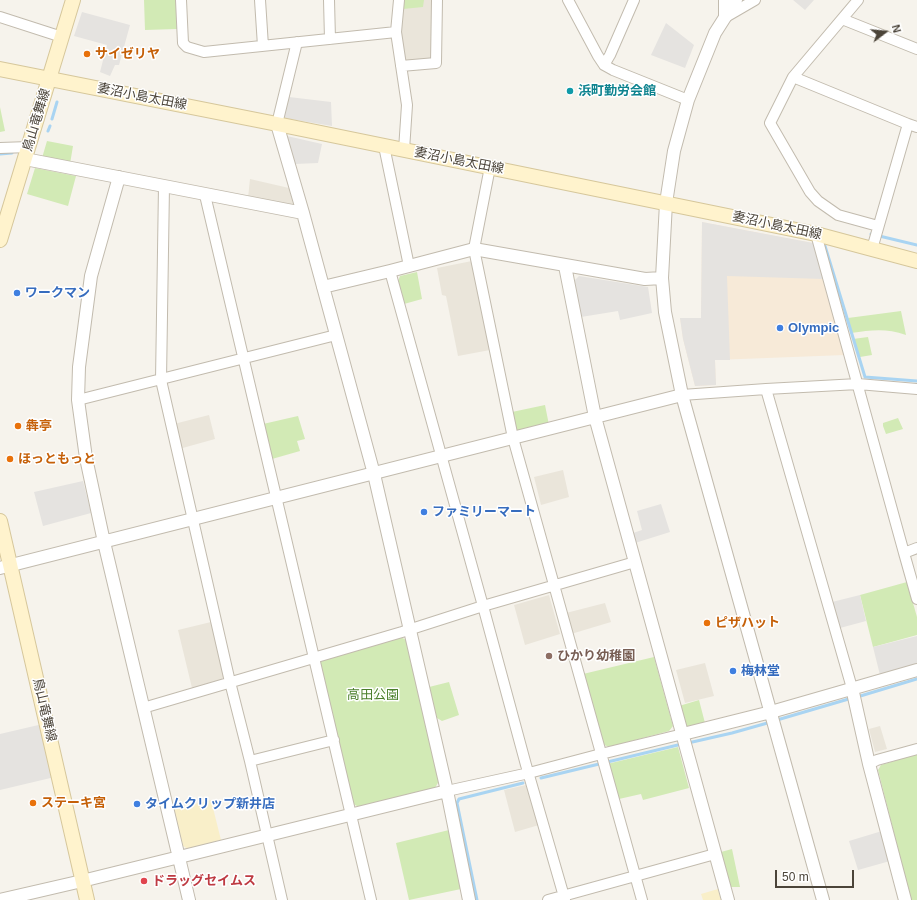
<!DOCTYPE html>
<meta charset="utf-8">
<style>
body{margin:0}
#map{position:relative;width:917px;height:900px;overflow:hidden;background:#f6f3ec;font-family:Helvetica,sans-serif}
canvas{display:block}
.north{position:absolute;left:865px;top:12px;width:40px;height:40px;-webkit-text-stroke:3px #fff;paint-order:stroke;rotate:74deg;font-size:11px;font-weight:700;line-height:16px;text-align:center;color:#4b4439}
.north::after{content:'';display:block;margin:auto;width:14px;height:18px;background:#4b4439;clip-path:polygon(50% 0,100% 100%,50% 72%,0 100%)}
.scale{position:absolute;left:775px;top:870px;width:79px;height:18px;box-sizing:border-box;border:2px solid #4b4439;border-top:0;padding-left:5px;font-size:12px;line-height:14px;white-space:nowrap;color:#4b4439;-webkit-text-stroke:3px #fff;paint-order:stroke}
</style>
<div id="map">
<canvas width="917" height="900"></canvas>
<div class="north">N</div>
<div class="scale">50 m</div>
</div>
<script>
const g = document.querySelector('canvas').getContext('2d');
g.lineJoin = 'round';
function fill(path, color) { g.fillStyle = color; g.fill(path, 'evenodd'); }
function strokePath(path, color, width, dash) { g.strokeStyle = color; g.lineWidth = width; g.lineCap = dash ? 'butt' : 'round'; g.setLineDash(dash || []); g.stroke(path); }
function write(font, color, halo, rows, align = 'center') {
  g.font = font + ' Helvetica,"Noto Sans JP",sans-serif'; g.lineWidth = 3; g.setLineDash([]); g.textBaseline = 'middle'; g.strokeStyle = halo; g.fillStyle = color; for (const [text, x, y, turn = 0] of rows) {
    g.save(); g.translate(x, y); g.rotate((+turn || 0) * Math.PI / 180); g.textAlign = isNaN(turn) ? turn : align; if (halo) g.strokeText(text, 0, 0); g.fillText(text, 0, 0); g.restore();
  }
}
const residential = new Path2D(`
 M403 0H435L434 61 409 62 405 58 400 35Z
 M250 179 289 188 294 207 248 198Z
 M472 261 490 350 458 356 446 296 442 295 437 268Z
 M209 415 215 439 179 449 174 424Z
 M563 470 569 497 541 505 534 477Z
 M549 595 560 634 525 645 514 605Z
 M605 603 611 622 571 634 566 613Z
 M211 622 224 676 222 679 192 688 178 630Z
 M705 663 714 696 685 703 676 670Z
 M880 726 887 749 875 752 869 729Z
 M526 785 539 825 515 832 504 790Z`);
const commercial = new Path2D(`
 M702 222 813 243 845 355 715 360 716 385 695 386 683 339 680 318H701Z`);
const green = new Path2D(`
 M144 0H176L177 29 145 30Z
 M403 0H424L423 7 403 9Z
 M0 107 5 131 0 132Z
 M47 141 73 146 70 164 42 158Z
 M35 168 76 176 68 206 27 194Z
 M417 272 422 299 404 304 398 281 400 276Z
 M901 311 906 335C886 328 872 330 851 333L848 318Z
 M868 337 872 355 860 357 853 339Z
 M545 405 549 425 520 432 515 429 512 412Z
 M298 416 305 439 297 441 300 451 272 459 263 424Z
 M898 418 903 429 886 434 883 426V423Z
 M907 582 917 617V635L873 647 860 595Z
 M401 637 406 640 439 781 435 788 359 807 353 804 320 664 322 660Z
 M654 657 673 726 669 731 609 747 602 744 583 674Z
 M449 682 459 715 442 721 437 718 429 687Z
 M699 700 705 723 689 727 684 724 679 706Z
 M678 747 689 788 643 800 641 794 619 799 607 764Z
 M917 754V900H911L878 770 881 765Z
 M449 830 461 889 409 900 396 843Z
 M732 849 740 887H731L721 852Z`);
const sand = new Path2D(`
 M211 800 221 840 188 849 183 846 173 809Z
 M718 889 721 900H703L701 894Z`);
const parking = new Path2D(`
 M793 0H814L805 10Z
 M82 12 130 25 119 65H115L110 76 100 72 107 45 74 36Z
 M666 23 694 45 685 68 651 55Z
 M289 97 331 102 332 126 284 118Z
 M287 136 322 144 318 163 295 164Z
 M702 222 813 243 824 279 727 276 730 360H715L716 385 695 386 683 339 680 318H701Z
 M579 276 648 287 652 313 620 320 618 311 581 317 574 281Z
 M83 481 91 513 43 526 34 492Z
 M661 504 670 532 635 543 633 533 642 530 637 511Z
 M860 595 866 621 840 628 832 602Z
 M917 636V664L880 675 873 647Z
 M47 723 59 776 0 790V734Z
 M882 831 890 861 858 870 849 841Z`);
const stream = new Path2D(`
 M52 119 57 102
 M48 131 50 126
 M0 154 12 153
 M871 234 917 245
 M825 246 865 377 917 381
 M857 697 917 679
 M777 720 852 698
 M688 743 732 733 771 722
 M541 778 682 744
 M477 900 457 803 459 799 523 783`);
const minor = new Path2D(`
 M181 0 183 43 187 47 204 52 396 32
 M260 0 263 46
 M329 0 330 39
 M399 0 396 32 407 105 404 150
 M568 0 598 56 604 65 613 70 688 100
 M724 0V18L755 0
 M858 0 793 77 770 123 810 192 818 201 838 215 878 226
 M0 17 62 37
 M842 19 917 49
 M604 65 610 55 634 0
 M401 66 436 63 437 0
 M793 77 908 124 917 127
 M277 124 297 42
 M384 146 409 266
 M0 148 29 147
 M490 167 474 249 513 438 642 900
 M164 186 161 380 230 682 250 761 282 900
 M205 195C261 430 316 665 371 900
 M816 234 904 553
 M872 249 908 124
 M390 271 483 606 526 765 565 900
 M766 389 852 688
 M682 395 766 389 858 384 917 389
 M78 400 336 335
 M917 548 904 553 917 599
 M143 708 402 632 483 606 635 562
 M250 761 334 740
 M869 764 877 760 917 749
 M447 791 529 773 601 754 683 734
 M548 900 715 854`);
const tertiary = new Path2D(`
 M736 0 715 33 688 100 674 151 666 203 662 278 665 312 682 395 823 900
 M277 124 303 213 374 474 447 791 469 900
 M25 159 303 213
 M119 177 91 276 79 367 78 400 86 458 104 542 189 900
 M565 266 595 417 728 900
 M323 287 390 271 474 249 645 279 662 278
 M0 568 682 395
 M852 688 869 764 905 900
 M683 734 771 712 917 670
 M0 900 82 881 447 791`);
const secondary = new Path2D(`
 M0 69 277 124 816 234 872 249 917 261
 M0 240 73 0
 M0 521 87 900`);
const markers = [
 [87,54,4,"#e8710a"],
 [570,91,4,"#0f9aa8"],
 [17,293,4,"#3f7fe0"],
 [780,328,4,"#3f7fe0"],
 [18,426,4,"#e8710a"],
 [10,459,4,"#e8710a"],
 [424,512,4,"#3f7fe0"],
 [707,623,4,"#e8710a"],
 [549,656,4,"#8d6e63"],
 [733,671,4,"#3f7fe0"],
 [33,803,4,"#e8710a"],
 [137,804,4,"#3f7fe0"],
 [144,881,4,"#e0444e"]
];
const foodNames = [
 ["サイゼリヤ",95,54],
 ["犇亭",26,426],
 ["ほっともっと",18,459],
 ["ピザハット",715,623],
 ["ステーキ宮",41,803]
];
const cultureNames = [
 ["浜町勤労会館",578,91]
];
const streetNames = [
 ["妻沼小島太田線",142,97,11],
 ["鳥山竜舞線",37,120,-73],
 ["妻沼小島太田線",459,161,11],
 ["妻沼小島太田線",777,226,12],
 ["鳥山竜舞線",44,710,77]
];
const shopNames = [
 ["ワークマン",25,293],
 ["Olympic",788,328],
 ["ファミリーマート",432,512],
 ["梅林堂",741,671],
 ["タイムクリップ新井店",145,804]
];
const educationNames = [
 ["ひかり幼稚園",557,656]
];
const parkNames = [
 ["高田公園",373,695]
];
const healthNames = [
 ["ドラッグセイムス",152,881]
];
fill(residential, '#eae5da');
fill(commercial, '#f7ead8');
fill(green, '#d2eab5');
fill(sand, '#f9efc9');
fill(parking, '#e5e3e0');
strokePath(stream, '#a9d4f2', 3);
strokePath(minor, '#c2bbae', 12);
strokePath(tertiary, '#c2bbae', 14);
strokePath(secondary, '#d6c79b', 16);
strokePath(minor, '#fff', 10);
strokePath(tertiary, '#fff', 12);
strokePath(secondary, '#fff3cd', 14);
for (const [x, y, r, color] of markers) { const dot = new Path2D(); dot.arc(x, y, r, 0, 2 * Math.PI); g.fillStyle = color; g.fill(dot); strokePath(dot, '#fff', 1.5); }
write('bold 13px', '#c56008', '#fff', foodNames, 'left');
write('bold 13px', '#0d838f', '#fff', cultureNames, 'left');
write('13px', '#4b4439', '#fff', streetNames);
write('bold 13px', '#366cbe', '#fff', shopNames, 'left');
write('bold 13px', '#785e54', '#fff', educationNames, 'left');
write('13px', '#4a7f2a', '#fff', parkNames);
write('bold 13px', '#be3a42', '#fff', healthNames, 'left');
</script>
